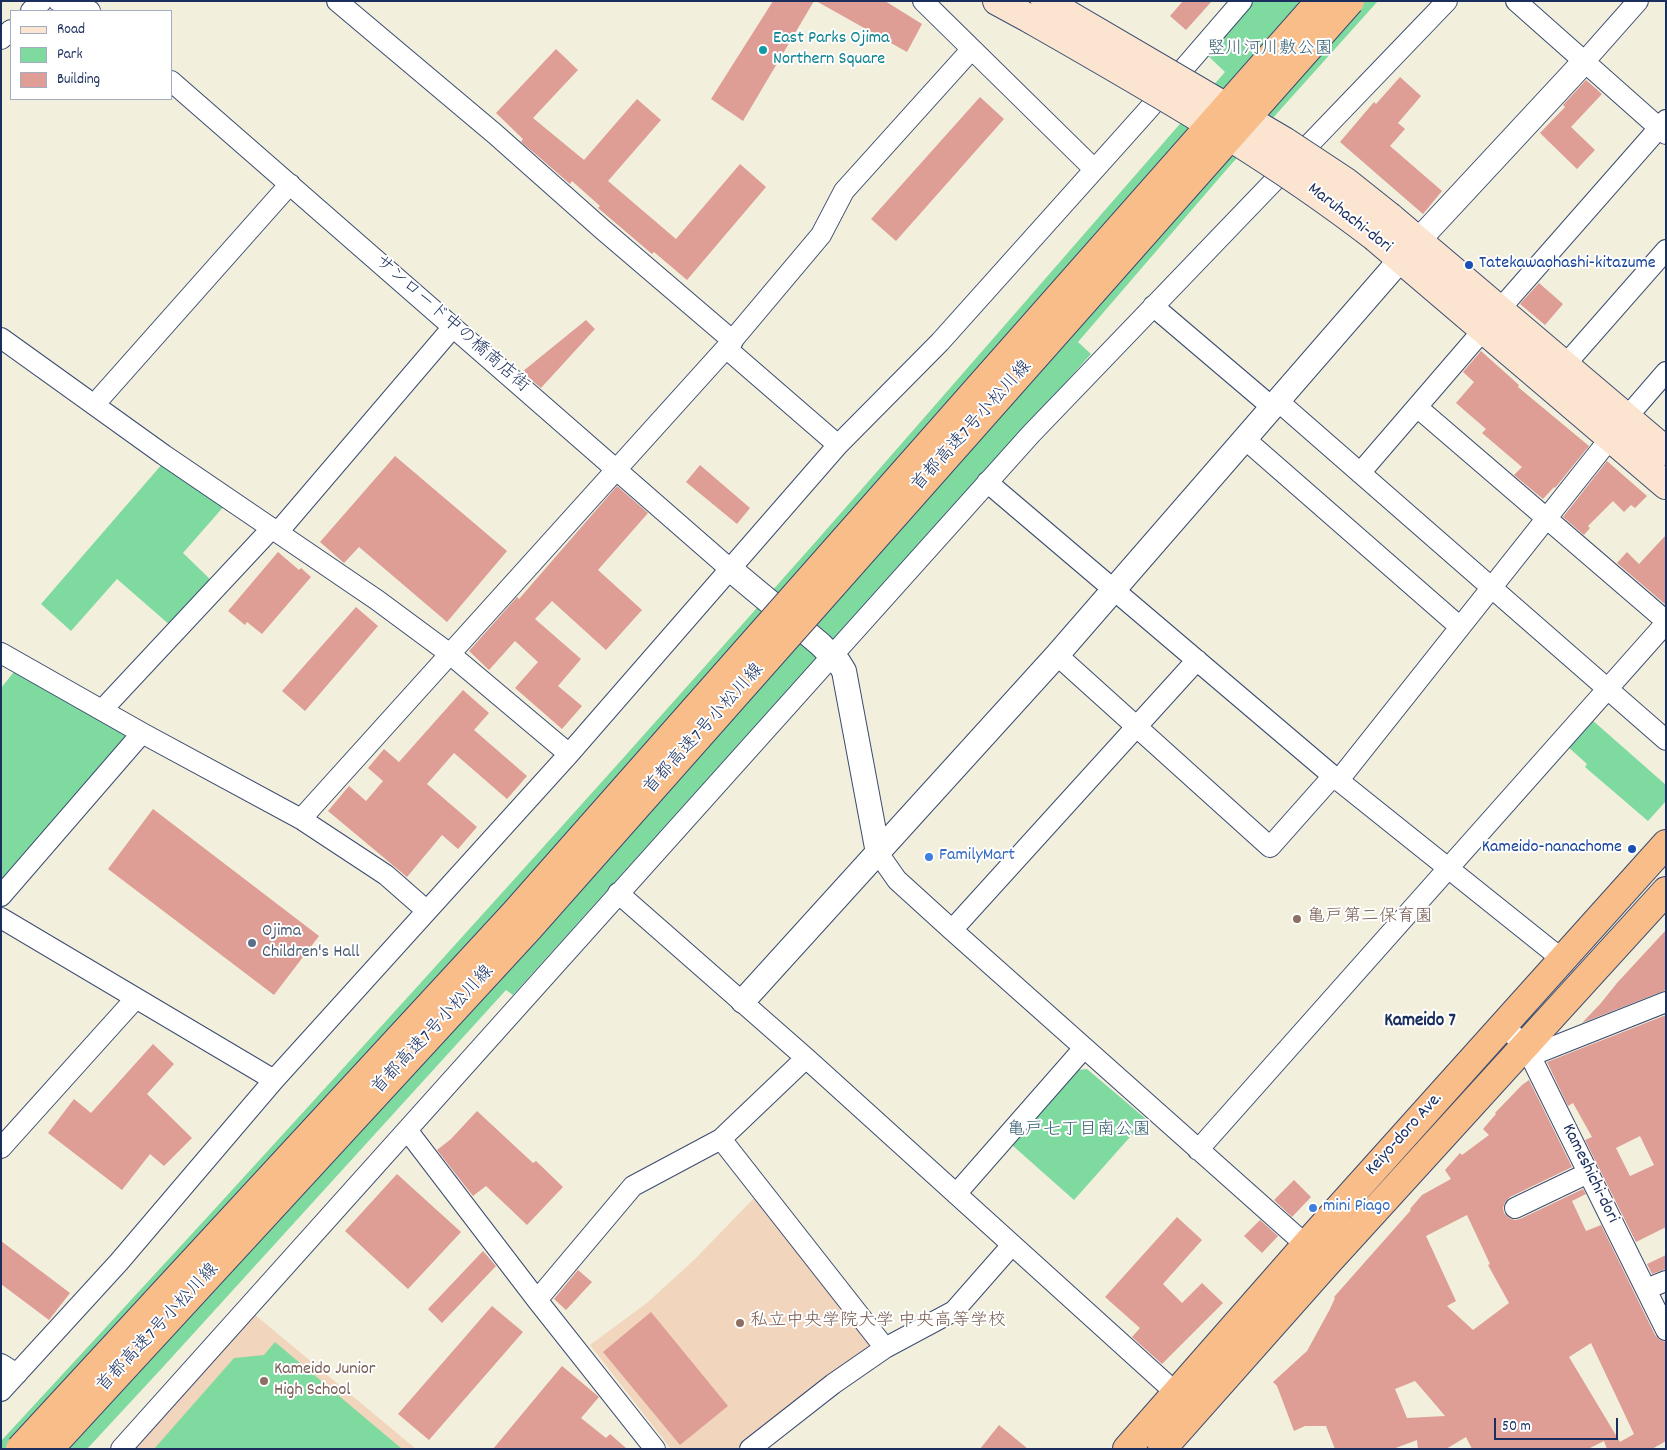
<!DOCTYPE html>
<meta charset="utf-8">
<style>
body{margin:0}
#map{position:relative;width:1667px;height:1450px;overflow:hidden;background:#f2efdc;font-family:Dekko,sans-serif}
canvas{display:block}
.frame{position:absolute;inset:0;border:2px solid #1b2f5e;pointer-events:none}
.legend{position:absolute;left:10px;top:10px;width:162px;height:90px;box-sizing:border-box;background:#fff;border:1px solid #a4acbf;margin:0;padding:6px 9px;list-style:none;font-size:15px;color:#1b2f5e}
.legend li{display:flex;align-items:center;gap:10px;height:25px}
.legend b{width:25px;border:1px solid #a4acbf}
.scale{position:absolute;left:1494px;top:1418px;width:124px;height:22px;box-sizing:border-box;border:2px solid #1b2f5e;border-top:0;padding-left:6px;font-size:15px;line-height:18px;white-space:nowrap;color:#1b2f5e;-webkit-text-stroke:4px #fff;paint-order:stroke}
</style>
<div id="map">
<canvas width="1667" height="1450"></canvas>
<div class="frame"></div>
<ul class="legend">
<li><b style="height:6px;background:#fce5d0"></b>Road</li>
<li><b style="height:14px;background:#7fdaa0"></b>Park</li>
<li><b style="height:14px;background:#de9d95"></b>Building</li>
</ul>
<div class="scale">50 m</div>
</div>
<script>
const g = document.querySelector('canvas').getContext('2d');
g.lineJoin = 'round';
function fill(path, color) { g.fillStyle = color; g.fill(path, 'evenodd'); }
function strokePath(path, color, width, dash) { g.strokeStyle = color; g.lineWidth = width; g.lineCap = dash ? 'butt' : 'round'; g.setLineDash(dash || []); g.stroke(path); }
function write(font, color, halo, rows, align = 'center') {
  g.font = font + ' Dekko,"Klee One",sans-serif'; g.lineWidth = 4; g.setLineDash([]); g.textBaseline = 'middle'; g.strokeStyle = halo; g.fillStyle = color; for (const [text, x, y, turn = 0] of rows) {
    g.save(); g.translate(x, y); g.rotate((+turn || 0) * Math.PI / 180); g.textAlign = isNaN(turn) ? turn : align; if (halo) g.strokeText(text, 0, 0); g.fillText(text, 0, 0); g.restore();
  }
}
const built = new Path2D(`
 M758 1194 876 1343 830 1375 738 1449H671L590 1345 647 1303 694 1260Z
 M254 1314 416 1449H131Z`);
const green = new Path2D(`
 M1250 1H1378L1227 169 1078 342 1091 354 917 550 915 549 513 995 506 990 163 1367 87 1449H1V1441C277 1143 550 842 819 538 955 383 1090 227 1225 72L1205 53Z
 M163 463 225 505 183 553 213 582 171 626 117 579 71 631 41 604Z
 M17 668 132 737 1 882V688Z
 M1591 719 1666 785V801L1648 821 1585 767 1587 764 1567 746Z
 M1087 1069 1146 1119 1074 1200 1012 1145 1077 1070Z
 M275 1342 402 1449H154L234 1358 264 1355Z`);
const building = new Path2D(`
 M773 1H814L743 121 711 99Z
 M816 1H885L922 24 907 52Z
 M1183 1H1212L1186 30 1170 16Z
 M556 49 578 70 533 118 584 160 637 99 661 120 608 181 676 239 740 164 766 187 687 280 654 252 652 254 598 208 600 206 572 181 570 184 539 157 521 142 523 139 496 113Z
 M1400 77 1421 96 1398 123 1405 129 1390 146 1442 191 1423 214 1340 142 1374 102 1376 104Z
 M1586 80 1602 94 1571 127 1595 150 1577 169 1540 133 1565 107 1563 105Z
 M980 97 1004 119 896 241 871 219Z
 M1539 283 1563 304 1545 325 1520 304Z
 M586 320 595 329 541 388 522 372Z
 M1481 351 1519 385 1518 387 1589 446 1555 488 1554 487 1543 499 1514 475 1522 467 1482 433 1486 429 1456 403 1474 382 1463 372Z
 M395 456 507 551 447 622 359 547 344 563 320 542Z
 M1607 461 1647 496 1635 508 1631 505 1624 512 1613 501 1588 526 1590 528 1584 535 1563 517Z
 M700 465 750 508 737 524 686 482Z
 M617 486 648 513 598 570 642 610 606 650 552 601 535 619 581 659 558 686 582 706 562 729 515 688 538 662 515 641 489 670 469 651 517 597 519 599Z
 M1666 535V605L1617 563 1627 552 1639 564Z
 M278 552 299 570 301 568 311 577 262 634 247 622 245 625 228 611Z
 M356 607 378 626 305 711 282 691Z
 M463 690 489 713 474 730 527 776 507 799 454 753 427 784 477 827 458 849 442 835 407 877 328 811 349 786 366 801 383 781 368 768 384 749 399 762Z
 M153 809 319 936 274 995 108 869Z
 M1666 930V990L1582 1023 1601 1003 1617 983Z
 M1666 1015V1227L1636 1242 1585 1140 1592 1137 1573 1103 1568 1106 1547 1062ZM1640 1136 1654 1165 1630 1176 1616 1148Z
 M153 1044 174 1064 147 1094 192 1138 164 1166 150 1154 122 1190 48 1133 74 1099 91 1113Z
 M1529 1080 1572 1167 1510 1197 1505 1202 1503 1208 1504 1213 1509 1218 1515 1220 1520 1219 1583 1189 1586 1194 1572 1201 1586 1231 1601 1225 1655 1335 1660 1340 1666 1342V1441L1652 1449H1607L1604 1441 1588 1449H1472L1466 1437 1446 1449H1418L1417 1440 1393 1449H1335L1326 1426H1305L1294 1431 1277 1386 1273 1382 1307 1351 1330 1309 1335 1298 1334 1297 1411 1210 1410 1209 1422 1195 1451 1179 1445 1170 1460 1153 1462 1155 1489 1135 1483 1129 1496 1114 1495 1113 1522 1085ZM1467 1215 1490 1264 1488 1265 1509 1303 1473 1330 1447 1306 1456 1301 1426 1236ZM1591 1343 1634 1434 1620 1442 1569 1357ZM1415 1381 1422 1389 1445 1416 1407 1418 1395 1389Z
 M477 1111 533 1163 536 1161 563 1187 527 1225 486 1186 473 1196 437 1150 451 1139Z
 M397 1174 461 1232 408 1289 345 1231Z
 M1294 1180 1311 1197 1292 1217 1274 1200Z
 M1177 1217 1202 1240 1163 1284 1182 1303 1202 1283 1223 1303 1162 1364 1132 1337 1140 1328 1105 1297Z
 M1260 1220 1278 1236 1262 1253 1244 1236Z
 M1 1241 70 1293 49 1320 1 1284Z
 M483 1251 496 1266 442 1323 428 1309Z
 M1666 1255V1269L1652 1274 1647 1264Z
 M578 1270 592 1282 566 1310 554 1299Z
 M492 1306 523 1332 429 1440 398 1414Z
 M651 1312 728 1406 680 1445 603 1352Z
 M562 1366 599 1397 581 1418 606 1438 610 1434 627 1449H493Z
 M999 1425 1028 1449H980Z`);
const minor = new Path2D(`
 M58 1 90 11
 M337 1 495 134 602 229 733 341
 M923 1 1094 169
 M1516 1 1666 134
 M31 11 42 1
 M1 39 11 30
 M1584 62 1638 1
 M171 81 730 569
 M1153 306 1273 408
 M1500 309 1666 120
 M1 338 164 455 377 600 450 654 569 754
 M726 348 838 445
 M1565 365 1666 250
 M101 397 290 184
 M1279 402 1666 740
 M1417 407 1666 621
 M1246 440 1460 627
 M1360 473 1484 329
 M987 482 1333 776 1563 960
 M278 532 453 327
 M1 653 142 733 301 819 386 875 427 911
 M1057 655 1270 847 1333 776
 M102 710 272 528
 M1338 781 1627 417 1666 372
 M301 819 726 348 821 235 844 191 971 50
 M878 853 897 880 952 930 1306 1245
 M618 893 806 1058 1176 1393
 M1 896 142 733
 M1 918 274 1080
 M952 930 1197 660
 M1503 1026 1525 1045 1666 1330
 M1530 1056 1666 1002
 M407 1130 537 1300 655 1449
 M721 1139 885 1348
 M1 1148 136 998
 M1198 1150 1666 623
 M956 1194 1084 1048
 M1515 1208 1588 1173
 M1646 1289 1666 1281
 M537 1300 633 1186 721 1139 806 1058
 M1 1364 17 1374
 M1 1391 119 1262 274 1080 569 754 838 445 940 342 1147 111 1242 1
 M121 1449 1031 434 1447 1
 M750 1449 833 1384 885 1348 954 1311 1012 1245`);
const tertiary = new Path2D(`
 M730 569 820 644 839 663 844 671 878 853
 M743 1001 1057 655 1401 259 1584 62`);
const secondary = new Path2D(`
 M997 1 1032 20
 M1390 217 1666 451
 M1376 238 1666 485`);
const trunk = new Path2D(`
 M1127 1449 1306 1245 1666 844
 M1162 1449 1327 1263 1666 891`);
const secondaryBridge = new Path2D(`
 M1045 1 1284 141 1346 182 1390 217
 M1032 20C1150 88 1268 154 1376 238`);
const motorwayBridge = new Path2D(`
 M20 1449 514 914 1320 1
 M49 1449 529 928 1350 1`);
const markers = [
 [763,50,5,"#0f9aa8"],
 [1469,265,5,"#1a4fb4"],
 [1632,849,5,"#1a4fb4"],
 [929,857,5,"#3f7fe0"],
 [1297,919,5,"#8d6e63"],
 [252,943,5,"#5c6f8a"],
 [1313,1208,5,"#3f7fe0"],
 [740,1323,5,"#8d6e63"],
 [264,1381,5,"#8d6e63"]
];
const cultureNames = [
 ["East Parks Ojima",773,40],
 ["Northern Square",773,61]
];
const parkNames = [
 ["竪川河川敷公園",1270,51],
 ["亀戸七丁目南公園",1079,1132]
];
const streetNames = [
 ["Maruhachi-dori",1349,219,38],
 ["サンロード中の橋商店街",451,325,41],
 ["首都高速7号小松川線",973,427,-48],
 ["首都高速7号小松川線",705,730,-48],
 ["首都高速7号小松川線",434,1031,-47],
 ["Keiyo-doro Ave.",1405,1135,-48],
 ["Kameshichi-dori",1589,1174,64],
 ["首都高速7号小松川線",159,1329,-47]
];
const transitNames = [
 ["Tatekawaohashi-kitazume",1479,265],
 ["Kameido-nanachome",1622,849,"right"]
];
const shopNames = [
 ["FamilyMart",939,857],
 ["mini Piago",1323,1208]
];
const educationNames = [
 ["亀戸第二保育園",1307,919],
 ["私立中央学院大学 中央高等学校",750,1323],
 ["Kameido Junior",274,1371],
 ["High School",274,1392]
];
const serviceNames = [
 ["Ojima",262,933],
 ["Children's Hall",262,954]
];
const neighbourhoodNames = [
 ["Kameido 7",1420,1022]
];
fill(built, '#f1d5bc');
fill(green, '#7fdaa0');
fill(building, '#de9d95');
strokePath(minor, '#3b4c71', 22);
strokePath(tertiary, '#3b4c71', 26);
strokePath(secondary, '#3b4c71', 30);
strokePath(trunk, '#3b4c71', 30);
strokePath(minor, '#fff', 20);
strokePath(tertiary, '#fff', 24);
strokePath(secondary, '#fce5d0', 28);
strokePath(trunk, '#f8bd89', 28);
strokePath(secondaryBridge, '#3b4c71', 30, []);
strokePath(motorwayBridge, '#3b4c71', 30, []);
strokePath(secondaryBridge, '#fce5d0', 28);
strokePath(motorwayBridge, '#f8bd89', 28);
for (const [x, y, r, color] of markers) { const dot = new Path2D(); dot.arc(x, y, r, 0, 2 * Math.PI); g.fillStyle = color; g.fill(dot); strokePath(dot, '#fff', 2); }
write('18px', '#0d838f', '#fff', cultureNames, 'left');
write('18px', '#396272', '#fff', parkNames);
write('18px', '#1b2f5e', '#fff', streetNames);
write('18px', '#164399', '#fff', transitNames, 'left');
write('18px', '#366cbe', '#fff', shopNames, 'left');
write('18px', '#785e54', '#fff', educationNames, 'left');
write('18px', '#4e5e75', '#fff', serviceNames, 'left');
write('bold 19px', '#1b2f5e', '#fff', neighbourhoodNames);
</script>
